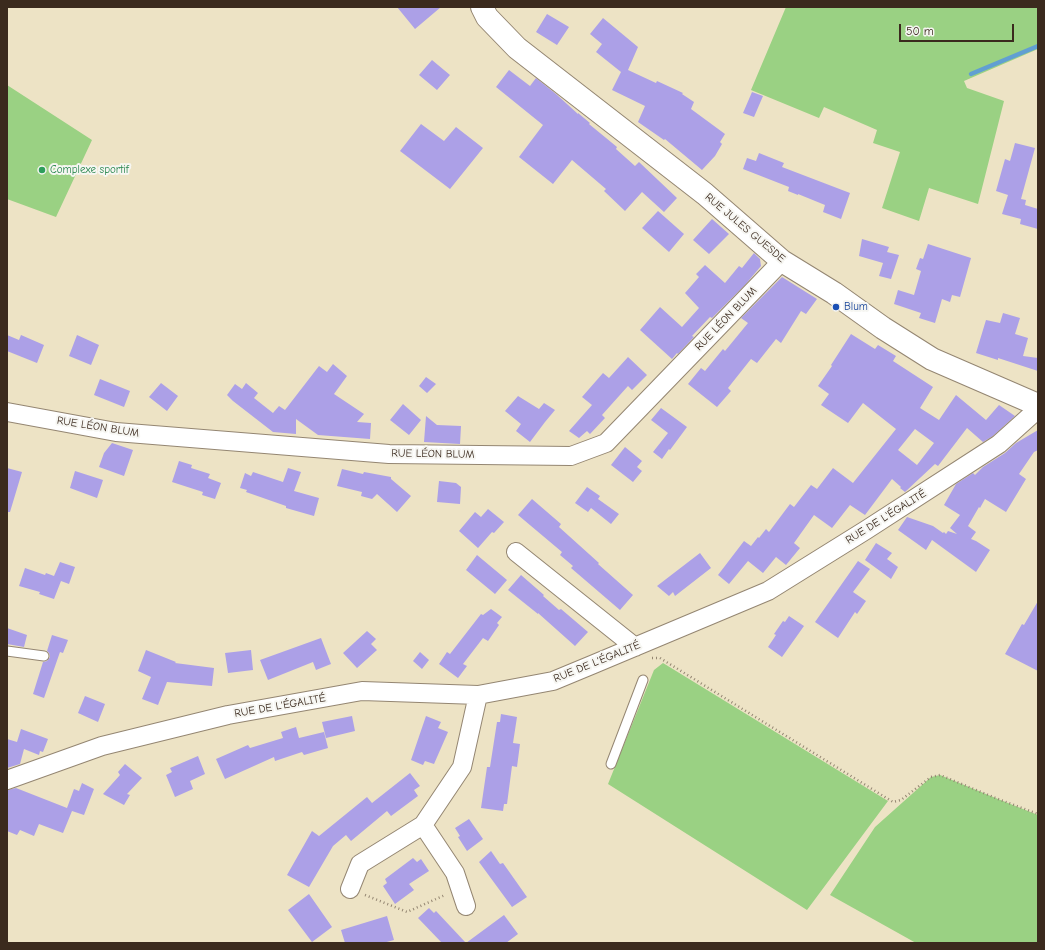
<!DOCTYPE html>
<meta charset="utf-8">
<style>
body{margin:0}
#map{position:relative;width:1045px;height:950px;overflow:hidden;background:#ede3c5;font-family:"Comic Neue",sans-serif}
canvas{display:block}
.frame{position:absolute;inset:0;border:8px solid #3b2a1e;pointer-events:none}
.scale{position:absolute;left:899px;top:24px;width:115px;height:18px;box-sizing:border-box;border:2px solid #3b2a1e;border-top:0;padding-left:5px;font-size:12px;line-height:14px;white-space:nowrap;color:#3b2a1e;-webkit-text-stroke:3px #f6f6f2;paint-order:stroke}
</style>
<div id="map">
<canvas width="1045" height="950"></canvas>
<div class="frame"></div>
<div class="scale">50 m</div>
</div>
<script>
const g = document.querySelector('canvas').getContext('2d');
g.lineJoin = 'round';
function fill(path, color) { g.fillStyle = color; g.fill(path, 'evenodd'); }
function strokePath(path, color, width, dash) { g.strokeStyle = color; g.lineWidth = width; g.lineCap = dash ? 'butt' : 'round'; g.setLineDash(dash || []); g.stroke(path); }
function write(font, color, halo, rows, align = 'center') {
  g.font = font + ' "Comic Neue",sans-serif'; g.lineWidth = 4; g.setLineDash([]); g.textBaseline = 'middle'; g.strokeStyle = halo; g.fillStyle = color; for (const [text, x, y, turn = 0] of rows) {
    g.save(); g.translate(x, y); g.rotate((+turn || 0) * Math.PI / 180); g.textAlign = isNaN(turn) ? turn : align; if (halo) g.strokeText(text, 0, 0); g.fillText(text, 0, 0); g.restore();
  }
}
const green = new Path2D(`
 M786 7H1038V49L964 81 967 88 1004 101 978 204 929 188 919 221 882 208 900 152 873 143 877 130 824 107 819 118 751 90Z
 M7 85 92 140 56 217 7 199Z
 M663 663 888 801 807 910 608 784 654 670Z
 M940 775 998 799 1038 815V943H916L830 895 875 827 931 777Z`);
const stream = new Path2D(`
 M971 74 1038 46`);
const building = new Path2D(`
 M397 7H441L415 29Z
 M547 14 569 27 557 45 536 32Z
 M603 18 638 47 628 70 656 83 657 81 683 93 682 94 694 102 691 109 725 134 720 142 722 144 715 156 702 170 665 139 664 140 638 122 645 106 612 90 621 72 596 52 602 44 590 34Z
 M432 60 450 75 437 90 419 75Z
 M509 70 530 86 536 78 556 94 578 114V113L590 123 589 124 617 147 616 149 635 166 639 162 677 198 664 212 642 192 625 211 604 191 606 189 572 160 553 184 519 157 543 125 496 87Z
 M752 92 763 96 754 117 743 113Z
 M421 124 444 141 456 127 483 148 450 189 400 151Z
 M1015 143 1035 148 1021 199 1026 200 1025 205 1038 209V229L1020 224 1021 219 1002 214 1008 195 996 191 1005 159 1010 161Z
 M759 153 784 163 782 167 850 193 841 219 823 212 825 205 798 194V195L788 191 789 187 743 169 747 158 756 161Z
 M658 211 684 234 669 252 642 228Z
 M712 219 729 234 709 254 693 240Z
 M862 239 889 247 887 252 899 255 891 279 879 276 883 263 859 256Z
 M928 244 971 258 960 297 952 295 950 302 942 299 935 323 919 318 921 313 894 304 898 290 914 295 921 271 916 269 920 258 923 259Z
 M754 253 760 259 761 266 745 285 712 318 710 317 692 336 694 337 678 354 677 353 672 359 640 330 660 307 682 327 699 308 685 293 699 277 696 274 705 265 725 283 739 266 742 268Z
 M782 277 817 299 806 314 801 311 781 343 776 339 757 363 751 359 728 388 731 391 717 407 688 384 701 368 705 371 723 349 725 351 748 323 741 318Z
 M1003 313 1020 318 1015 334 1028 338 1023 356 1038 358V371L998 358V360L976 353 986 320 1000 323Z
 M851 334 875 349 878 345 896 356 893 361 933 387 920 408 939 420 956 395 986 420 999 405 1015 416 993 436 983 442 967 428 938 466 935 464 905 492 900 488 901 487 892 479 865 515 850 505 832 528 814 515 794 543 800 548 786 565 776 557 763 573 748 561 729 584 718 575 744 541 751 546 758 537 759 538 766 529 769 532 790 504 794 507 811 485 817 489 833 468 853 483 896 429 863 403 848 423 821 405 829 394 818 386 832 366 831 365ZM915 429 934 443 917 465 898 450Z
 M7 335 19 340 21 335 44 345 37 363 7 351Z
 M77 335 99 345 91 365 69 356Z
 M628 357 647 375 632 390 628 386 602 415 605 418 590 434 587 431 579 438 569 431 592 405 582 397 603 373 609 378Z
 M333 364 347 376 334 394 364 414 357 422 371 423 370 439 318 435 296 419V434L273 432 233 401 227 395 235 384 242 389 246 383 258 393 254 398 273 413 279 406 285 410 319 366 327 372Z
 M426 377 436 384 427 393 419 386Z
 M100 379 130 391 124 407 94 395Z
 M161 383 178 396 167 411 149 397Z
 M518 396 539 409 544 403 555 410 545 422 530 442 516 431 521 424 505 411Z
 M403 404 421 420 409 435 390 420Z
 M661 408 687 427 670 450 669 449 662 459 653 452 668 433 651 420Z
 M426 416 437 425 461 426 460 444 424 442Z
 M1038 430V450L1034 452 1019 474 1026 479 1006 512 985 499 980 508 979 507 968 526 976 532 971 539 976 541 990 550 976 572 932 540 926 550 898 530 907 517 933 526 943 533 944 532 946 534 948 531 957 534 950 528 960 515 944 505 956 484 973 473 975 475 983 467 1005 453 1016 443Z
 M112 443 133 450 124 476 99 467 104 453Z
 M625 447 642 461 637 467 642 471 633 482 611 465Z
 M179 461 192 465 191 468 210 474 208 478 221 483 215 499 202 495 203 492 172 482Z
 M7 468 22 472 10 512H7Z
 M288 468 301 472 294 491 319 498 314 516 286 508V506L246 492 247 490 240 488 245 473 251 476 253 472 283 482Z
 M342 469 363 474 364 472 391 477V479L411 496 397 512 377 494 372 499 361 496 362 492 337 486Z
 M75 471 103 480 97 498 70 488Z
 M439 481 456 483 461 487 460 504 437 502Z
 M587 487 600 496 598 499 619 514 611 524 591 508 588 512 575 503Z
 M532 499 561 524 559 527 599 563 598 564 633 595 620 610 571 568 573 566 560 555 562 552 518 515Z
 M488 509 504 522 494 533 492 532 478 548 459 531 475 512 481 517Z
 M876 543 892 553 887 559 898 567 891 579 865 560Z
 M700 553 711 568 675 596 673 592 669 596 657 586Z
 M477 555 507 580 495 594 466 570Z
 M858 561 870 569 853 592 866 601 857 614 855 612 838 638 815 622Z
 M60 562 75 567 69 584 61 581 54 599 39 594 40 592 19 586 25 568 45 575 46 573 54 576Z
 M521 575 544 595 543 596 559 610 561 609 588 632 575 646 538 613V614L508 590Z
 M1038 601V671L1005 654 1022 624 1024 625Z
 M491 609 502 617 497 623 499 625 488 641 483 638 463 664 467 666 458 678 439 664 447 652 450 654 481 614 483 615Z
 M789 616 804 626 782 657 768 647 776 635 774 634 783 621 785 622Z
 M7 628 27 635 24 647 7 644Z
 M367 631 376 639 371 644 377 650 357 668 343 653Z
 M52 635 68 640 63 653 60 652 44 698 33 694 43 662 47 661 50 657 49 653 47 651Z
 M321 638 331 664 316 670 313 662 268 680 260 660Z
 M146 650 176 662 175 663 214 668 212 686 167 682 158 705 142 699 151 677 138 671Z
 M251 650 253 670 228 673 225 653Z
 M420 652 429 660 422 669 413 661Z
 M85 696 105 704 98 722 78 713Z
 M501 714 517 717 513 743 520 744 517 767 512 766 507 804H504L503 811 481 808 487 767H490L497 722H500Z
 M352 716 355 731 326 738 322 722Z
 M426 716 441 722 438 728 448 732 434 764 425 761 423 765 411 760Z
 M296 727 299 738 324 732 328 748 304 755 302 752 275 761 274 757 225 779 216 759 248 745 250 748 283 738 281 732Z
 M21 729 48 739 43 752 40 751 39 755 24 749 20 764 7 768V739L17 742Z
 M198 756 205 774 190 781 193 789 175 797 166 775 172 772 170 768Z
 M125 764 142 778 127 794 130 795 124 805 103 794 120 775 118 772Z
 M410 773 420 786 414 790 418 796 391 816 387 811 351 841 346 835 333 846 309 887 287 875 312 831 319 836 367 797 372 803Z
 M82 783 94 789 84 815 72 811 63 833 39 824 34 836 20 830 17 835 7 831V790L16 788 67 808 74 789 79 791Z
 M469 819 483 839 467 851 458 837 460 836 455 828Z
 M491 851 500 864 503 863 527 897 512 907 479 862Z
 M413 858 417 862 421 859 429 871 409 884 414 890 395 904 383 886 387 883 385 879Z
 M309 894 332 927 312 942 288 910Z
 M429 908 434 913 436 911 466 943 504 915 518 934 506 943H442L418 918Z
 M387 916 394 940 383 943H345L341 930Z`);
const path = new Path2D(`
 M652 658H660L893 802 901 800 931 777 940 775 998 799 1038 814
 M365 895 407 912 445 895`);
const lane = new Path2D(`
 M7 651 44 656
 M611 764 643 680`);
const street = new Path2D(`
 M7 412 116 432 389 454 571 456 606 443 782 261
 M516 552 635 647
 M7 780 102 746 228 715 362 691 478 695 553 681 594 664 768 591 866 530 999 444 1038 409
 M423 825 455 873 466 906
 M350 889 360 864 423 825 462 767 478 695`);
const secondary = new Path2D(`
 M482 7 487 17 517 48 705 194 782 261 834 293 883 328 932 359 1038 405`);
const markers = [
 [42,170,4,"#2e9e5b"],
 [836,307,4,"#1a4fb4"]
];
const leisureNames = [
 ["Complexe sportif",50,170]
];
const streetNames = [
 ["RUE JULES GUESDE",745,228,40],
 ["RUE LÉON BLUM",726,319,-46],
 ["RUE LÉON BLUM",98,427,9],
 ["RUE LÉON BLUM",433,454,1],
 ["RUE DE L'ÉGALITÉ",886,517,-32],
 ["RUE DE L'ÉGALITÉ",597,662,-22],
 ["RUE DE L'ÉGALITÉ",280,706,-10]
];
const transitNames = [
 ["Blum",844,307]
];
fill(green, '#9ad183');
strokePath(stream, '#619fd2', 4.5);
fill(building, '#aca0e7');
strokePath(lane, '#948672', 11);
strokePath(street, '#948672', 20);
strokePath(secondary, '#948672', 24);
strokePath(path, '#948672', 2.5, [1, 3]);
strokePath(lane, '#fff', 9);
strokePath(street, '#fff', 18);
strokePath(secondary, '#fff', 22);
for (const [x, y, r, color] of markers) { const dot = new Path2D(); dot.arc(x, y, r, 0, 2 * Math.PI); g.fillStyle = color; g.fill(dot); strokePath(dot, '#f6f6f2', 1.5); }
write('11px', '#27864d', '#f6f6f2', leisureNames, 'left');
write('11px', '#3b2a1e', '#f6f6f2', streetNames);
write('11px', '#164399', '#f6f6f2', transitNames, 'left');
</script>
